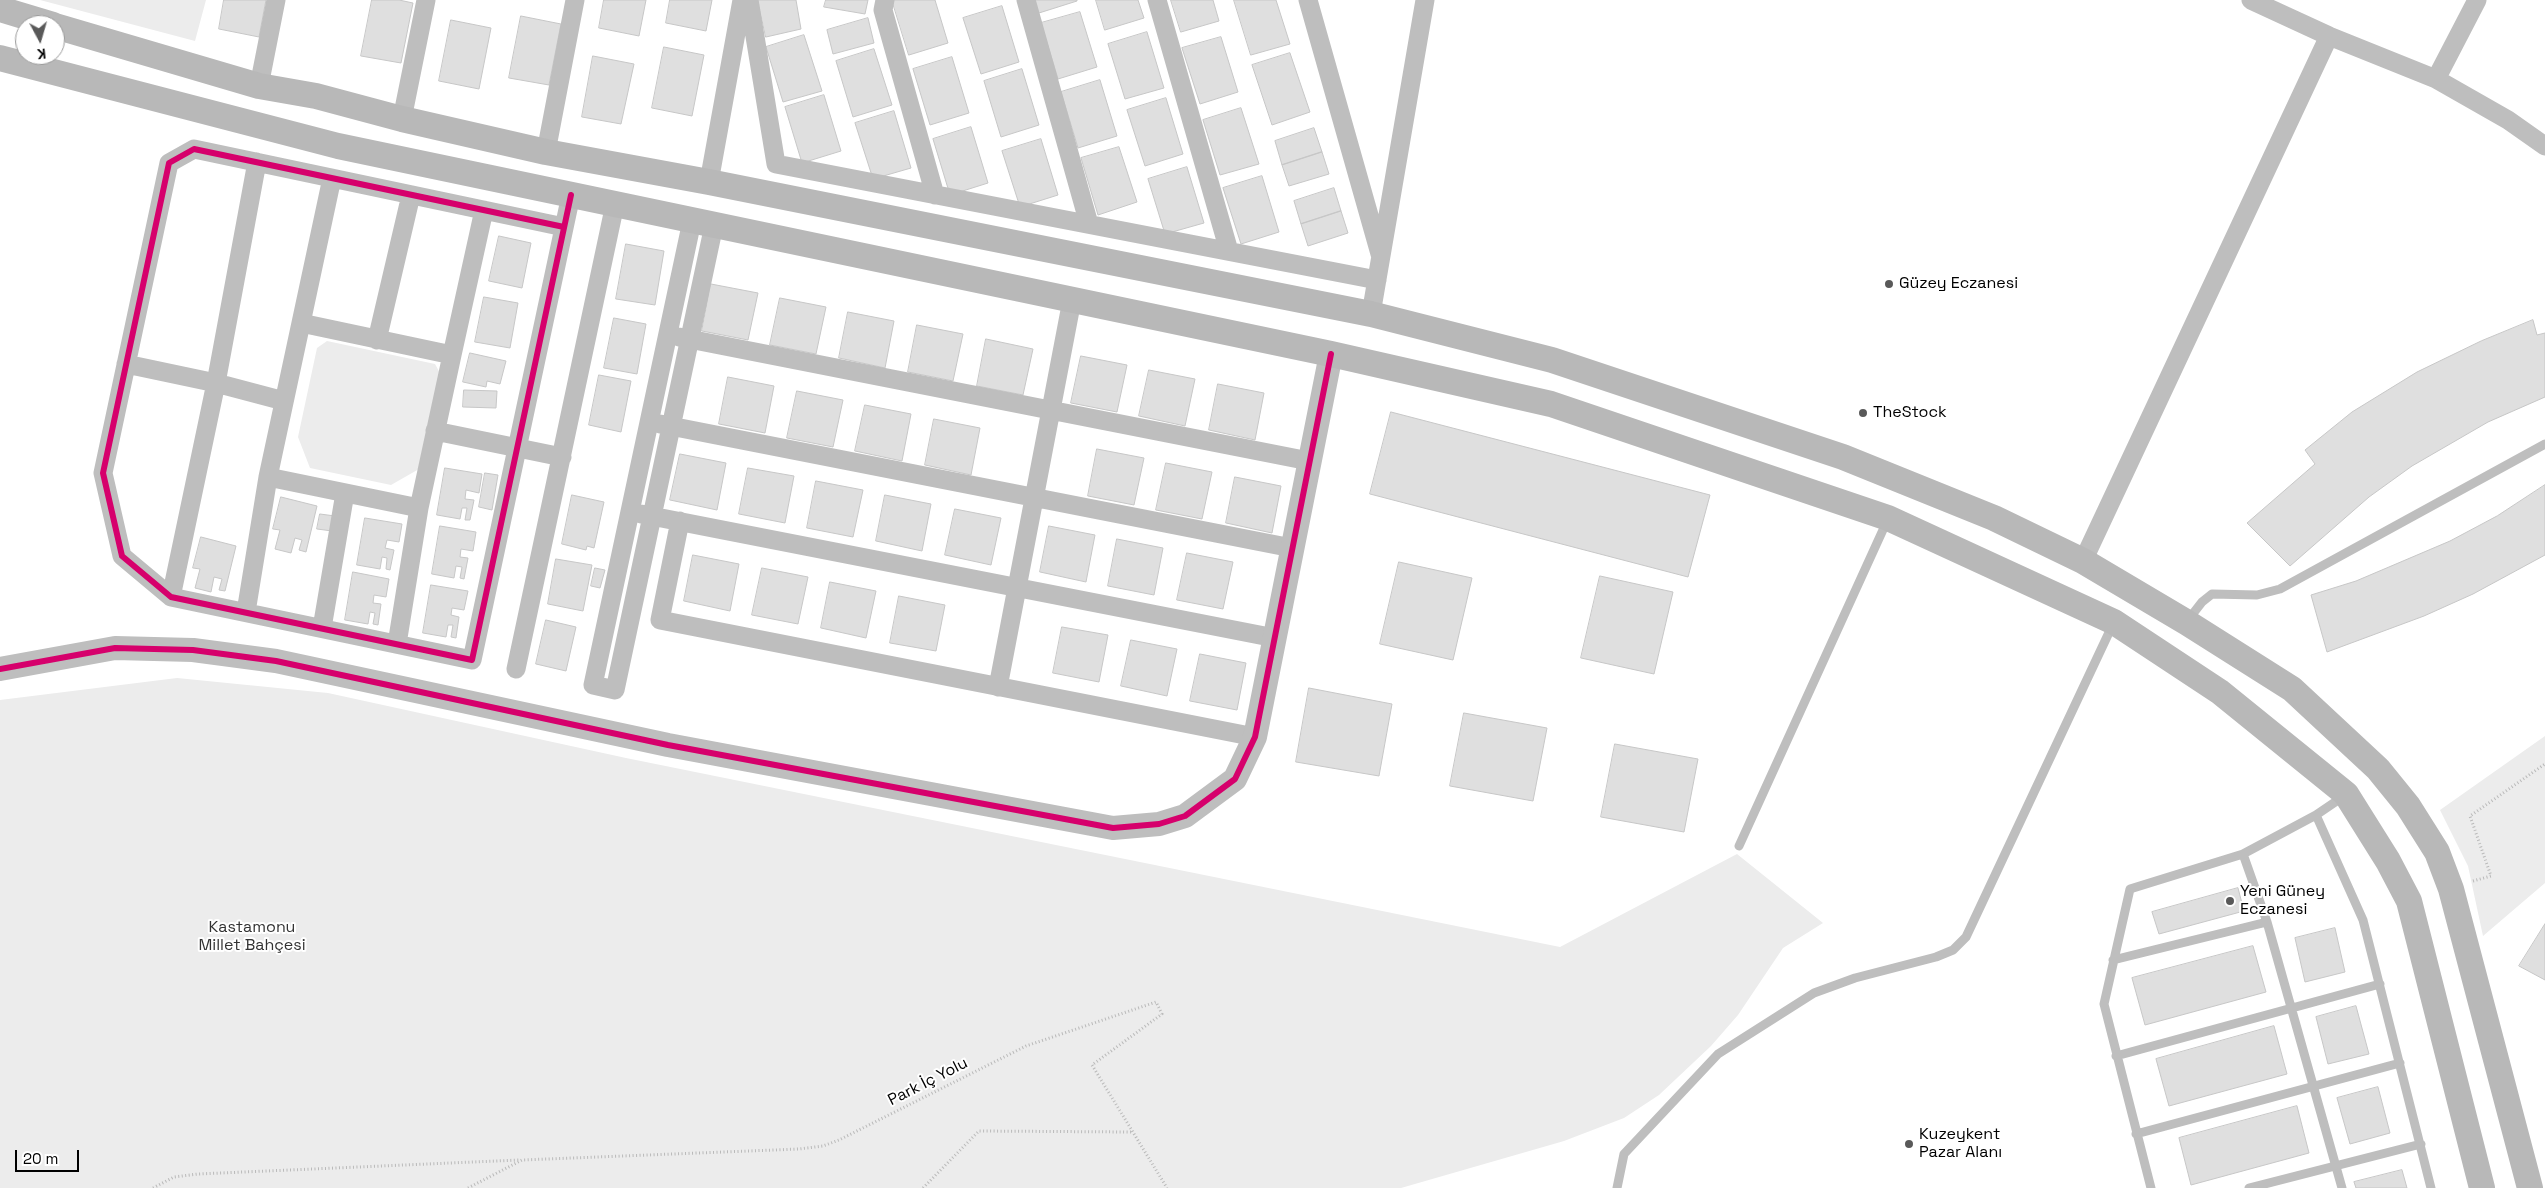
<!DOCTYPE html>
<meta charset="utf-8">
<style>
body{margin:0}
#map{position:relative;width:2545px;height:1188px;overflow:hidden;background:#fff;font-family:"Space Grotesk",sans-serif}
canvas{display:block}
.north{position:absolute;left:15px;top:15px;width:50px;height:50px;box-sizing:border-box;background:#fff;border:1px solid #999;border-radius:50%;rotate:174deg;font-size:14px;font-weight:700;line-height:20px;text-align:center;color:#000}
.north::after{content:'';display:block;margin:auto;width:18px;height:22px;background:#595959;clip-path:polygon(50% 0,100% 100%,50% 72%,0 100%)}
.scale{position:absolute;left:15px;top:1150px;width:64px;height:22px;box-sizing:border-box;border:2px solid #000;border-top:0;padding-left:6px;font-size:15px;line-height:18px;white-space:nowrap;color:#000;-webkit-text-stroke:4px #fff;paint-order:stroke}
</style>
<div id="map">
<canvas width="2545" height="1188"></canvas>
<div class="north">K</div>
<div class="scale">20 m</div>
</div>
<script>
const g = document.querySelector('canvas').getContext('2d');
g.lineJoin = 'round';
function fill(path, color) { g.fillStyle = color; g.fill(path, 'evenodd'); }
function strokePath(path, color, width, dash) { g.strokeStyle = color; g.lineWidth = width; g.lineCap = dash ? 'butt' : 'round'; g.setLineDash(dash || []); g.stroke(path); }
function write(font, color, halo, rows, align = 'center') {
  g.font = font + ' "Space Grotesk",sans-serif'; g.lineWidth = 4; g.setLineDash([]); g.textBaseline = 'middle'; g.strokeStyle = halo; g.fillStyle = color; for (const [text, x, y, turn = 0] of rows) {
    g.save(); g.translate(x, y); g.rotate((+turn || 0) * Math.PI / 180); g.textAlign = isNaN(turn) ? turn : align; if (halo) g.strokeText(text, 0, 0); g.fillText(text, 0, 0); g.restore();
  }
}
const green = new Path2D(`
 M40 0H206L195 41Z
 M327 341 435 364 440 373 419 469 391 485 310 468 298 437 317 348Z
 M177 678 328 693 626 758 1560 947 1737 854 1823 923 1783 948 1738 1015 1711 1046 1659 1095 1624 1118 1564 1141 1401 1188H0V700Z
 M2545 736V883L2483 936 2468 866 2440 810Z`);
const building = new Path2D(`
 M224 0H266L259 37 219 29Z
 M372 0H399L413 3 401 63 361 56Z
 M604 0H646L639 36 599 28Z
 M670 0H712L706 31 666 23Z
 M758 0H796L801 29 766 37Z
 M826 0H868L865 14 824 7Z
 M892 0H935L948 43 909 55Z
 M1035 0H1077V1L1039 13Z
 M1096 0H1138L1144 18 1105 30Z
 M1171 0H1213L1219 21 1181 32Z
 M1234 0H1276L1290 44 1251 55Z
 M1002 6 1019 62 981 74 963 18Z
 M1080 12 1097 67 1058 79 1041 23Z
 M521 16 561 24 549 85 509 78Z
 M868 18 874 43 833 54 827 30Z
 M451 20 491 28 479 89 439 81Z
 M1147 32 1164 88 1125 99 1108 44Z
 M804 35 822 91 783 102 766 47Z
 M1221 37 1238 92 1200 104 1182 48Z
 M664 47 704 55 692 116 652 108Z
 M874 49 892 105 853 117 836 61Z
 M1290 53 1310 112 1272 125 1252 65Z
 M593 56 634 64 621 124 582 117Z
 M952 57 969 113 930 125 913 69Z
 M1022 69 1039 125 1001 137 984 81Z
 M1100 80 1117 136 1078 148 1061 92Z
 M824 95 841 151 802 163 785 107Z
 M1166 98 1183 154 1145 166 1127 110Z
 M1241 108 1259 164 1220 175 1203 120Z
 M894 111 911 168 873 179 855 123Z
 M971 127 988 183 950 195 933 139Z
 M1314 128 1322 152 1282 165 1275 141Z
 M1041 139 1058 195 1020 207 1002 151Z
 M1119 147 1137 202 1098 215 1081 158Z
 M1322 152 1329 174 1289 186 1282 165Z
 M1187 167 1204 223 1165 234 1148 179Z
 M1262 176 1279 232 1241 244 1223 188Z
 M1334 188 1341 211 1301 224 1294 201Z
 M1341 211 1348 233 1308 246 1301 224Z
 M499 236 531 243 522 288 489 281Z
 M626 244 664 251 655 305 616 299Z
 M711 284 758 293 748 340 702 331Z
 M484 297 518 303 510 348 475 342Z
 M780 298 826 307 816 354 770 345Z
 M848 312 894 321 885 368 839 358Z
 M614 318 646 324 637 374 604 368Z
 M2533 320 2537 335 2545 333V397L2488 422 2412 466 2369 497 2290 566 2247 523 2315 464 2305 450 2352 412 2417 372 2481 341Z
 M917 325 963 334 953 381 908 372Z
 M986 339 1033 349 1023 395 977 386Z
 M470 353 506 361 500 384 487 381 486 387 463 382Z
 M1081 356 1127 365 1117 412 1071 403Z
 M1149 370 1195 379 1185 426 1139 416Z
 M599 375 631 381 621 432 589 425Z
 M728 377 774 386 765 433 719 424Z
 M1218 384 1264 393 1255 440 1209 430Z
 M464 390 497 391 496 408 463 407Z
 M797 391 843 400 833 447 787 438Z
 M865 405 911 414 902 461 855 451Z
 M1391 412 1710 495 1688 577 1370 494Z
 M934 419 980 428 971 475 925 465Z
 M1097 449 1144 458 1134 505 1088 496Z
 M680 454 726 463 717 510 670 500Z
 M1166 463 1212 472 1202 519 1156 510Z
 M445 468 482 474 479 493 466 490 465 499 474 500 470 520H465L467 508H462L460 519 437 515Z
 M748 468 794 476 785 523 739 514Z
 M485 473 498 475 492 510 479 507Z
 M1235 477 1281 486 1272 533 1226 523Z
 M816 481 863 490 853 537 807 528Z
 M2545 485V555L2473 594 2424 616 2327 652 2311 595 2356 581 2450 541 2497 516Z
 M572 495 604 502 594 548 587 546 586 550 562 544Z
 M885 495 931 504 922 551 876 541Z
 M281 497 317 506 306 552 299 550 302 540 295 538 291 553 275 549 280 530 273 529Z
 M955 509 1001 518 991 565 945 555Z
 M320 514 335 516 332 531 317 529Z
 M365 518 402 524 399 542 387 540 385 548 394 550 390 570 386 569 387 558 382 557 380 569 357 565Z
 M440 526 476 532 473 551 461 549 460 557 468 558 464 579 460 578 462 567 456 566 454 578 432 574Z
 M1049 526 1095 535 1086 582 1040 572Z
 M201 537 236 546 225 591 219 590 222 579 214 577 211 592 195 588 200 569 193 568Z
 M1117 539 1163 548 1154 595 1108 586Z
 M1187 553 1233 562 1223 609 1177 600Z
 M693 555 739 564 730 611 684 601Z
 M556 559 592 565 583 611 548 604Z
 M1399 562 1472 578 1453 660 1380 644Z
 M595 568 605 570 600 588 591 586Z
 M762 568 808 577 798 624 752 615Z
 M353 572 389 579 386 597 374 595 373 603 381 604 378 625 373 624 375 613 370 612 368 624 345 620Z
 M1600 576 1673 592 1654 674 1581 658Z
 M830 582 876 591 866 638 821 628Z
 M431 585 468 591 464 610 452 608 451 615 459 617 456 638 451 637 453 625H448L446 637 423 633Z
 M899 596 945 605 936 651 890 643Z
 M546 620 576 627 566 671 536 664Z
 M1062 627 1108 635 1099 682 1053 673Z
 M1131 640 1177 649 1167 696 1121 686Z
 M1200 654 1246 663 1237 710 1190 701Z
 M1309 688 1392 704 1379 776 1296 762Z
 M1464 713 1547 728 1533 801 1450 786Z
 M1615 744 1698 759 1684 832 1601 817Z
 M2238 888 2244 911 2159 934 2152 912Z
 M2545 924V980L2519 966Z
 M2335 928 2345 972 2305 982 2295 938Z
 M2253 946 2266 992 2145 1025 2132 978Z
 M2356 1006 2369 1054 2328 1064 2316 1017Z
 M2274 1026 2287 1074 2169 1106 2156 1059Z
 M2378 1087 2390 1133 2350 1144 2337 1098Z
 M2297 1106 2309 1153 2191 1185 2179 1138Z
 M2402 1170 2407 1188H2356L2354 1182Z`);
const path = new Path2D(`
 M2473 881 2491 876 2470 816 2545 764
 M153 1188 174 1177 198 1174 519 1160
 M468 1188 522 1160 799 1149 823 1146 839 1140 1026 1046 1156 1002 1162 1014 1092 1065 1167 1188
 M923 1188 979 1131 1131 1132`);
const service = new Path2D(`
 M2188 620 2202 602 2212 594 2257 595 2280 589 2545 444
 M2316 815 2363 920 2431 1188
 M1739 846 1887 521
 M2243 854 2267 922 2342 1188
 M2113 960 2267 922
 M2116 1056 2380 984
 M2136 1134 2400 1063
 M1617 1188 1624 1154 1718 1054 1814 993 1855 978 1936 957 1953 950 1966 937 2113 624
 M2151 1188 2104 1004 2130 889 2243 854 2316 815 2344 796
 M2249 1188 2421 1144`);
const minor = new Path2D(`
 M749 0 776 164 1377 280
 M885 0 883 10 935 195
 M1026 0 1089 224
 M1157 0 1229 251
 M1308 0 1380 254
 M2251 0 2329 36 2436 79 2508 120 2545 146
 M2436 79 2477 0
 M259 86 276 0
 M402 119 426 0
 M546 152 575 0
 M709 182 742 0
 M692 221 593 685 615 690 714 225
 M564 227 194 149 169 163 103 473 122 556 171 597 472 660 571 195
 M1371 314 1425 0
 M301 323 452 355 419 508 268 477Z
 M301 323 332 178
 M679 337 1309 461
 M377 340 411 195
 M452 355 484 210
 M126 364 216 383 284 401
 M660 424 1292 548
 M435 431 562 457
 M641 514 1275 638
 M680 521 660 620 1255 737
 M2083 561 2329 36
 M171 597 216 383 257 162
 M246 612 268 477
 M322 628 345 493
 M397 644 419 508
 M516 669 615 204
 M998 687 1072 300`);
const tertiary = new Path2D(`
 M0 669 115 648 193 650 276 661 668 745 1113 828 1159 824 1185 816 1235 779 1255 737 1331 354`);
const secondary = new Path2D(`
 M0 9 53 25
 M55 26 259 86 316 96 402 119 546 152 709 182 1371 314 1552 360 1843 457 1994 518 2083 561 2186 622 2292 689 2378 769 2408 806 2437 852 2451 889 2530 1188
 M0 58 338 146 1331 354 1551 404 1888 518 2114 622 2220 692 2346 794 2388 861 2409 901 2482 1188`);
const cycleway = new Path2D(`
 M564 227 194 149 169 163 103 473 122 556 171 597 472 660 571 195
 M0 669 115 648 193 650 276 661 668 745 1113 828 1159 824 1185 816 1235 779 1255 737 1331 354`);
const markers = [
 [1889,284,5,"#595959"],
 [1863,413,5,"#595959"],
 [2230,901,5,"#595959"],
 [1909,1144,5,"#595959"]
];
const poiNames = [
 ["Güzey Eczanesi",1899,284],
 ["TheStock",1873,413],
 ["Yeni Güney",2240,892],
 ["Eczanesi",2240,910],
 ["Kuzeykent",1919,1135],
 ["Pazar Alanı",1919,1153]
];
const parkNames = [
 ["Kastamonu",252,928],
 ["Millet Bahçesi",252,946]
];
const streetNames = [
 ["Park İç Yolu",928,1082,-27]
];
fill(green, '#ececec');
fill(building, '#dfdfdf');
strokePath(building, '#c7c7c7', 1);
strokePath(path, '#b9b9b9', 3, [1, 2.5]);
strokePath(service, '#bebebe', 9);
strokePath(minor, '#bebebe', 19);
strokePath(tertiary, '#bebebe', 24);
strokePath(secondary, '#b8b8b8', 26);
strokePath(cycleway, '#d6006c', 6);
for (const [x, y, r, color] of markers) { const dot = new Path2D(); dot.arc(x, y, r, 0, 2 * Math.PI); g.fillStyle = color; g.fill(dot); strokePath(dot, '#fff', 2); }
write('16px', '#000', '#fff', poiNames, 'left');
write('16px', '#333', '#fff', parkNames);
write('16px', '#000', '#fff', streetNames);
</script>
